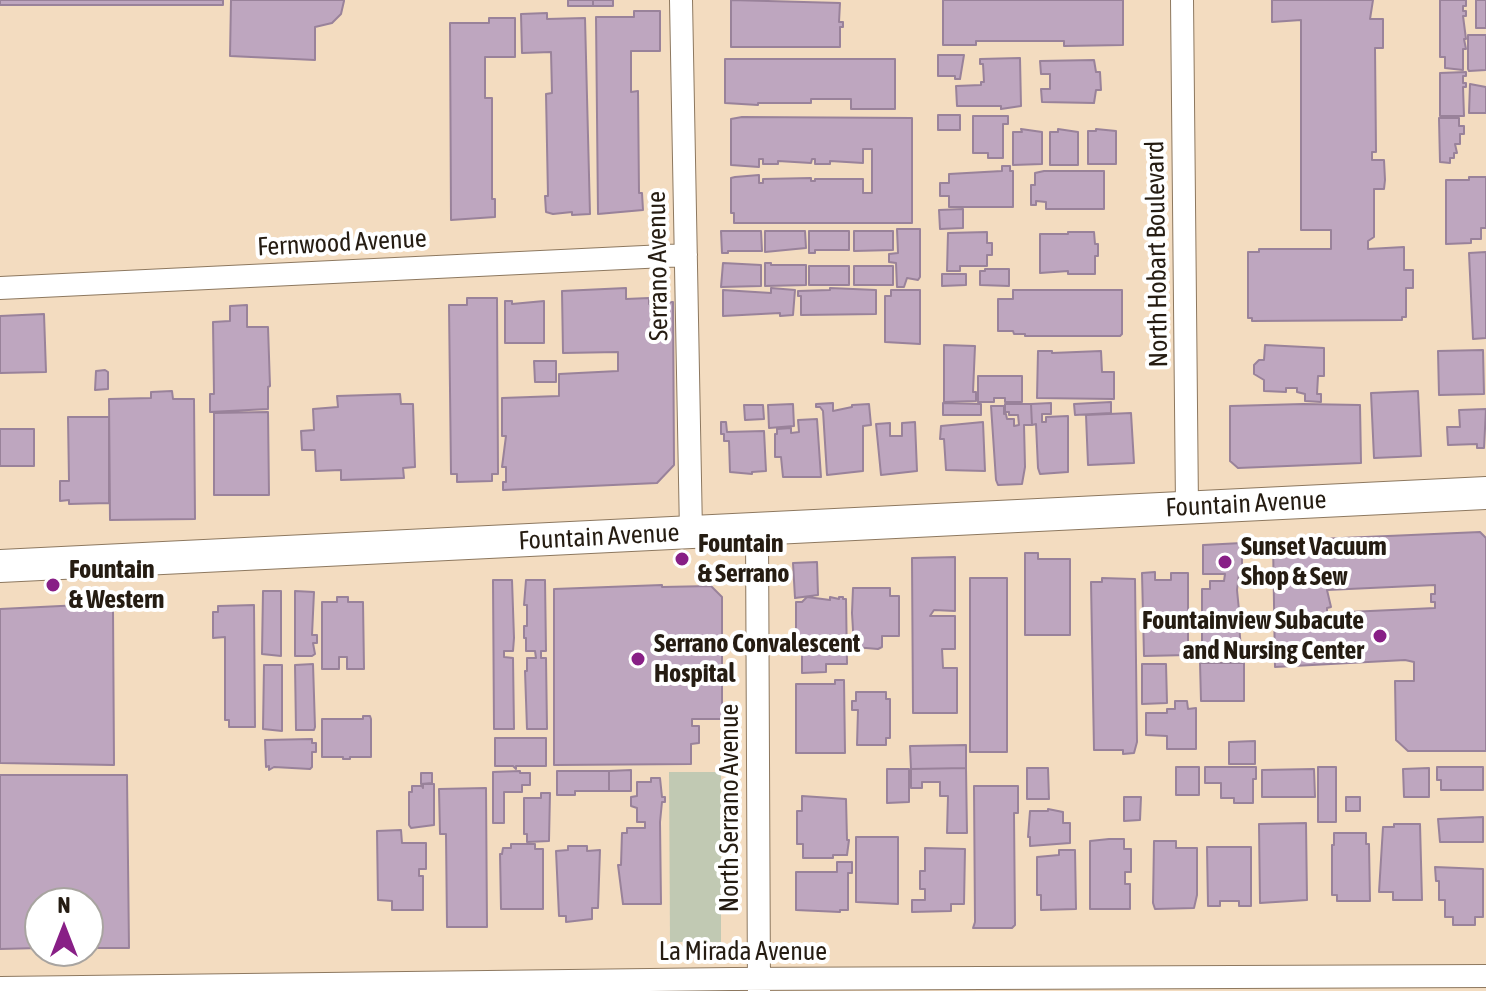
<!DOCTYPE html>
<style>
body{margin:0}
#map{position:relative;width:1486px;height:991px;overflow:hidden;background:#f3dcc0;font-family:"Asap Condensed",sans-serif}
canvas{display:block}
.north{position:absolute;left:24px;top:887px;width:80px;height:80px;box-sizing:border-box;background:#fff;border:2px solid #a8a4a0;border-radius:50%;rotate:0deg;font-size:22px;font-weight:700;line-height:32px;text-align:center;color:#251c12}
.north::after{content:'';display:block;margin:auto;width:28px;height:36px;background:#881f86;clip-path:polygon(50% 0,100% 100%,50% 72%,0 100%)}
</style>
<div id="map">
<canvas width="1486" height="991"></canvas>
<div class="north">N</div>
</div>
<script>
const g = document.querySelector('canvas').getContext('2d');
g.lineJoin = 'round';
function fill(path, color) { g.fillStyle = color; g.fill(path, 'evenodd'); }
function strokePath(path, color, width, dash) { g.strokeStyle = color; g.lineWidth = width; g.lineCap = dash ? 'butt' : 'round'; g.setLineDash(dash || []); g.stroke(path); }
function write(font, color, halo, rows, align = 'center') {
  g.font = font + ' "Asap Condensed",sans-serif'; g.lineWidth = 8; g.setLineDash([]); g.textBaseline = 'middle'; g.strokeStyle = halo; g.fillStyle = color; for (const [text, x, y, turn = 0] of rows) {
    g.save(); g.translate(x, y); g.rotate((+turn || 0) * Math.PI / 180); g.textAlign = isNaN(turn) ? turn : align; if (halo) g.strokeText(text, 0, 0); g.fillText(text, 0, 0); g.restore();
  }
}
const green = new Path2D(`
 M669 772H721V942H670Z`);
const building = new Path2D(`
 M0 0H223V5H0Z
 M231 0H344V1L341 14 332 23 315 27V60L230 56Z
 M568 0H593V6H568Z
 M593 0H613V6H593Z
 M731 0 840 3 839 22H843V27H840V47H731Z
 M943 0H1123V45L1064 46V41H976V45H943Z
 M1272 0H1373L1370 19H1383V48H1375L1376 152H1372V160H1384L1385 180 1384 189H1374V237L1368 241V249L1404 247V270H1413V288H1406V317H1402V320L1252 321V318H1248V252H1259V249H1331V230H1301V20L1272 22Z
 M1440 0H1466V6H1463V11H1466V16H1463L1466 39H1464L1466 49H1463V70L1445 68V57H1440Z
 M1476 0H1486V28H1476Z
 M634 11H660V51H631V92L638 91 639 193H642L643 210 598 214 596 17H634Z
 M547 13V19L585 18 590 214 572 215V212L553 214 546 212 545 196H548L546 94 552 93 551 52 522 53 521 14Z
 M489 18H515V57H485V98H492V199H495V217L451 220 450 23H489Z
 M1468 35H1486V70L1469 71 1468 69Z
 M938 55H964L960 79H955V76H938Z
 M1020 58 1021 106 1001 109V106H957L956 86 981 85V82H984L983 64H980V59Z
 M725 59H895V109H851V99H811V103H758V105L725 103Z
 M1094 60 1096 72H1100L1101 90H1096L1094 103 1042 102 1041 89H1050V74H1041L1040 61Z
 M1466 72V76H1463V83H1466V87H1463L1464 116H1440V73Z
 M1470 84 1486 87V113H1469Z
 M938 115H960V130H938Z
 M973 116H1008V124H1003V158H988V153H973Z
 M742 117 912 118V223H734V213H731V178L735 177 759 175V183H763V179L811 178V181H815V179H863V193H872V149H863V163L830 161V164H815V159H812L811 163 778 161V164H763V159H759V167L731 165V119Z
 M1439 118H1459V126H1464V134H1460V144H1455L1457 153H1454V158H1450V163L1440 162Z
 M1021 129 1042 132V164L1013 165V132H1022Z
 M1058 129 1078 132V165H1050V132H1058Z
 M1096 129 1116 131V164H1088V131H1096Z
 M1002 166H1010V171H1013V207H949V196H940V183H949V174L1002 171Z
 M1044 171H1104V209H1046V202L1036 201V205H1031V185H1035V173Z
 M1469 177H1486V228H1481V239H1471V243L1446 244V180H1469Z
 M963 209V228L940 229 939 210Z
 M897 229H920V277L918 280 907 278 904 287H897L896 263 889 262V254L898 253Z
 M721 231H761L762 251H728V253H722Z
 M765 231H805L806 248 765 252Z
 M809 231H849V250H815V253H809Z
 M854 231H893V250L854 251Z
 M987 232V243H992V255H987V266H960V271H947L948 233Z
 M1068 232H1094L1095 244H1098V256H1095V274H1068V271L1040 273V234H1068Z
 M1486 252V338L1473 339 1469 253Z
 M723 263 761 265V286L721 287Z
 M765 263H771V265H806V285L765 286Z
 M809 266H849V285H809Z
 M854 266H893V285H854Z
 M985 269H1009V286L980 285V271H985Z
 M942 274H966V285L942 286Z
 M626 288V299L649 298V304L673 302 674 465 657 483 503 490V482H506V467H502L506 436H502V398L559 396V374L618 371V352L563 353 562 291Z
 M771 288 795 290 793 315 780 316V313L723 316V290L771 293Z
 M830 288 876 290V314L801 315V296H798V291L830 290Z
 M891 290H920V344L885 342V296H891Z
 M1013 290H1122V334L1120 336H1025V334H1014L1013 331H998V299H1013Z
 M467 298H497L498 474H492V481L457 482V474H451L449 305H467Z
 M505 301H512V304L544 301V343H505Z
 M247 305V327H268L270 386 268 387V409L210 412V394H214L213 322 230 321V306Z
 M44 314 46 372 0 373V316Z
 M944 345 975 346 973 392H976V401L944 402Z
 M1265 345 1324 348V376H1318L1317 394H1321V402L1305 401V394L1297 392V388H1286V392L1264 391V380L1254 374V365L1259 360H1264Z
 M1483 350 1484 394 1439 395 1438 351Z
 M1038 351H1052V353L1101 351 1102 372H1114V399L1037 398Z
 M534 361H556V382H535Z
 M105 370 108 372V389L95 390 96 371Z
 M978 376H1022V402H1005V398H994V402H978Z
 M172 391 173 399H194L195 519 110 520 109 399 151 398V392Z
 M1418 391 1421 456 1374 458 1371 393Z
 M400 394 401 404H413L415 467 403 468 404 478 341 480V470L316 471 315 450H302L301 431 314 430 313 409 338 407 337 396Z
 M1111 402V413L1075 415 1074 404Z
 M833 403V411L852 407V405L869 404 871 425 863 426V471L827 475 823 411 820 407H816V404Z
 M943 403 981 404V415H943Z
 M1051 403V414H1042V422H1046V417L1068 416V472L1040 474 1038 468 1036 424 1032 425 1031 404Z
 M793 404 794 426 769 428 768 405Z
 M1005 404H1031L1032 425H1024L1025 467 1022 484 998 485 996 480 991 406H1004V414H1006L1007 419H1014V426L1019 425 1018 415H1009V412H1005Z
 M1303 404 1360 405 1361 463 1238 468 1230 461V406Z
 M744 405H763L764 419 745 420Z
 M1486 409 1484 448H1477V444L1448 445 1447 427H1460L1459 410Z
 M268 412 269 495H214V413Z
 M1131 413 1134 463 1088 465 1086 415Z
 M68 417H109V503L69 504V500L60 501V481H69Z
 M817 419 821 477H783L781 457H775V434H777V429L791 428V433L799 432 798 420Z
 M721 422H726L727 432 764 431 766 471 752 472V474L730 472 729 441H724V434H721Z
 M915 422 917 471 881 475 876 424 890 423V436H902V423Z
 M983 422 985 471 946 470 944 439H940L941 426Z
 M0 429H34V466H0Z
 M1480 532 1486 538V751H1408L1396 740 1395 681H1414V662L1405 660 1275 667 1273 541ZM1435 585V594H1431V602H1435V608L1327 613V608L1331 607 1327 590Z
 M1242 543V574H1239L1237 590 1239 610 1243 609 1244 623H1239L1241 650 1218 653 1217 648H1202V589H1210V581H1224L1225 574H1203V545Z
 M1025 553H1038V559H1070V635H1025Z
 M955 557V611L934 610 930 616H955V649H942L943 668H957V713H913L912 558Z
 M817 562 818 595 795 598 793 563Z
 M1155 572V580H1171V573H1188V655L1144 656 1142 573Z
 M970 578H1007V752H970Z
 M1102 578 1135 579 1137 742 1134 753 1123 754V750H1094L1091 582H1102Z
 M493 580H512L514 638 513 651H504V657L513 658 514 729H494Z
 M526 580H545L546 651H541V658H546L547 729H527L525 671H527V658H536L535 651H526V638H524V626H527V605H524Z
 M662 585V587L711 586 722 597V719H692V726H699V743L691 744V764L554 765V589Z
 M853 588H890V596H899V636H882V647L878 649 854 647 852 613Z
 M263 591H281V656L262 654Z
 M295 591 314 592 312 635H317V643H313L315 654 312 656H295Z
 M337 597H348V602H363L364 669H347V657H339V669H322V602H337Z
 M807 597 830 600V597L839 599V597H843V599H846L847 664H826V672L802 673V639H796V602H802Z
 M81 605V610L113 609 114 765 0 763V609Z
 M254 605 255 727H229V720H225V637L213 638V612H218V606Z
 M1200 663H1244V701H1201Z
 M313 664 315 727 314 730H296L295 665Z
 M1142 664H1166L1167 703 1142 704Z
 M264 665H282V731L263 729Z
 M835 680H844L845 753H796V684H835Z
 M856 692H886V699H890V738H886V745H857L858 710H852V701H856Z
 M1175 701H1187L1188 709 1196 708V749H1167V736L1146 735V713H1167V709H1175Z
 M363 716H370L371 719V757H350V759H343V757H322V719H363Z
 M495 738H546V766H516V769L513 766H495Z
 M312 739V743H316V752H312V767L310 769 274 767 269 770V766L266 767 265 740Z
 M1255 741V764H1229V742Z
 M966 745V768L911 769 910 746Z
 M1176 767H1199V795H1176Z
 M1205 767H1256V779H1253V803H1234V798H1221V783H1205Z
 M1318 767H1336V822H1318Z
 M1437 767H1483V790H1441V780H1437Z
 M966 768 967 833H947L948 796H940V782H922V788H911V769Z
 M1027 768H1048L1049 799H1027Z
 M1429 768V797H1404L1403 769Z
 M887 769H909V802L887 803Z
 M1314 769 1315 797H1262V770Z
 M631 770V791H609V771Z
 M520 771V773H530V785H522V792H504V823H493V772Z
 M557 771H609V791H575V795H557Z
 M421 773H432V783L421 784Z
 M0 775H127L129 948H88V903H40V948L0 949Z
 M651 778H660L662 797H665V802H662L660 822 661 904H623L618 865H621L622 833H627V828H645V822H637V808L631 806V797L637 796V782H651Z
 M423 784H434V825L411 828 409 825V792H412V786H422L423 788Z
 M974 786H1018V813H1014L1015 925 1012 928H973L975 922Z
 M486 788 487 927H447L446 834H440L439 789Z
 M541 793H550L549 841 527 842V834H524V798H541Z
 M802 796 846 799 847 840H849L847 855H833V858H803V844H797V811H802Z
 M1124 797H1141L1140 820 1124 821Z
 M1346 797H1360V811H1346Z
 M1048 809 1063 812V823H1070V843L1030 846V837H1028L1030 811H1048Z
 M1483 817V842H1440L1438 819Z
 M1306 823 1307 900 1260 903 1259 824Z
 M1394 824H1420L1422 900H1393V892H1379L1383 827H1394Z
 M401 830 402 843H426V869H419V876H423V910H392V901L378 900 377 831Z
 M1334 833H1366V844H1369L1370 901H1337V895H1332V845H1334Z
 M856 837H898V904L856 902Z
 M1109 839H1124V849H1131V872H1125V884H1130V909H1090V841Z
 M1154 841H1176V848H1197V895L1194 908 1155 909 1153 903Z
 M511 844H535V849H543V909H501L500 854H502L503 848H511Z
 M568 846H587V851L600 850 598 908H592V919L566 922V916H559L556 851 568 850Z
 M1207 847H1251V906H1239V901H1220V906H1208Z
 M925 848 965 849 964 904H951V911L912 912V900H925V889H920V871H925Z
 M1059 850H1075L1076 909 1041 910V895H1037V857L1059 855Z
 M837 862H852V873H848V910H840V912L796 910V872H837Z
 M1435 867 1483 869V917H1475V925H1453V917H1445V900H1439V881H1436Z`);
const street = new Path2D(`
 M681 0 691 532
 M1182 0 1187 507
 M0 288 686 255
 M757 529 759 991
 M0 988 731 979 1486 976`);
const secondary = new Path2D(`
 M0 566 1486 493`);
const markers = [
 [682,559,8,"#881f86"],
 [1225,562,8,"#881f86"],
 [53,585,8,"#881f86"],
 [1380,636,8,"#881f86"],
 [638,659,8,"#881f86"]
];
const streetNames = [
 ["Fernwood Avenue",342,243,-3],
 ["North Hobart Boulevard",1157,254,-91],
 ["Serrano Avenue",658,266,-91],
 ["Fountain Avenue",1246,504,-3],
 ["Fountain Avenue",599,537,-3],
 ["North Serrano Avenue",730,808,-90],
 ["La Mirada Avenue",743,952]
];
const poiNames = [
 ["Fountain",698,544],
 ["& Serrano",698,574],
 ["Sunset Vacuum",1241,547],
 ["Shop & Sew",1241,577],
 ["Fountain",69,570],
 ["& Western",69,600],
 ["Fountainview Subacute",1364,621,"right"],
 ["and Nursing Center",1364,651,"right"],
 ["Serrano Convalescent",654,644],
 ["Hospital",654,674]
];
fill(green, '#c1c9b3');
fill(building, '#bea6bf');
strokePath(building, '#99829a', 2);
strokePath(street, '#8d785f', 24);
strokePath(secondary, '#8d785f', 34);
strokePath(street, '#fff', 22);
strokePath(secondary, '#fff', 32);
for (const [x, y, r, color] of markers) { const dot = new Path2D(); dot.arc(x, y, r, 0, 2 * Math.PI); g.fillStyle = color; g.fill(dot); strokePath(dot, '#fff', 3); }
write('26px', '#251c12', '#fff', streetNames);
write('bold 26px', '#251c12', '#fff', poiNames, 'left');
</script>
